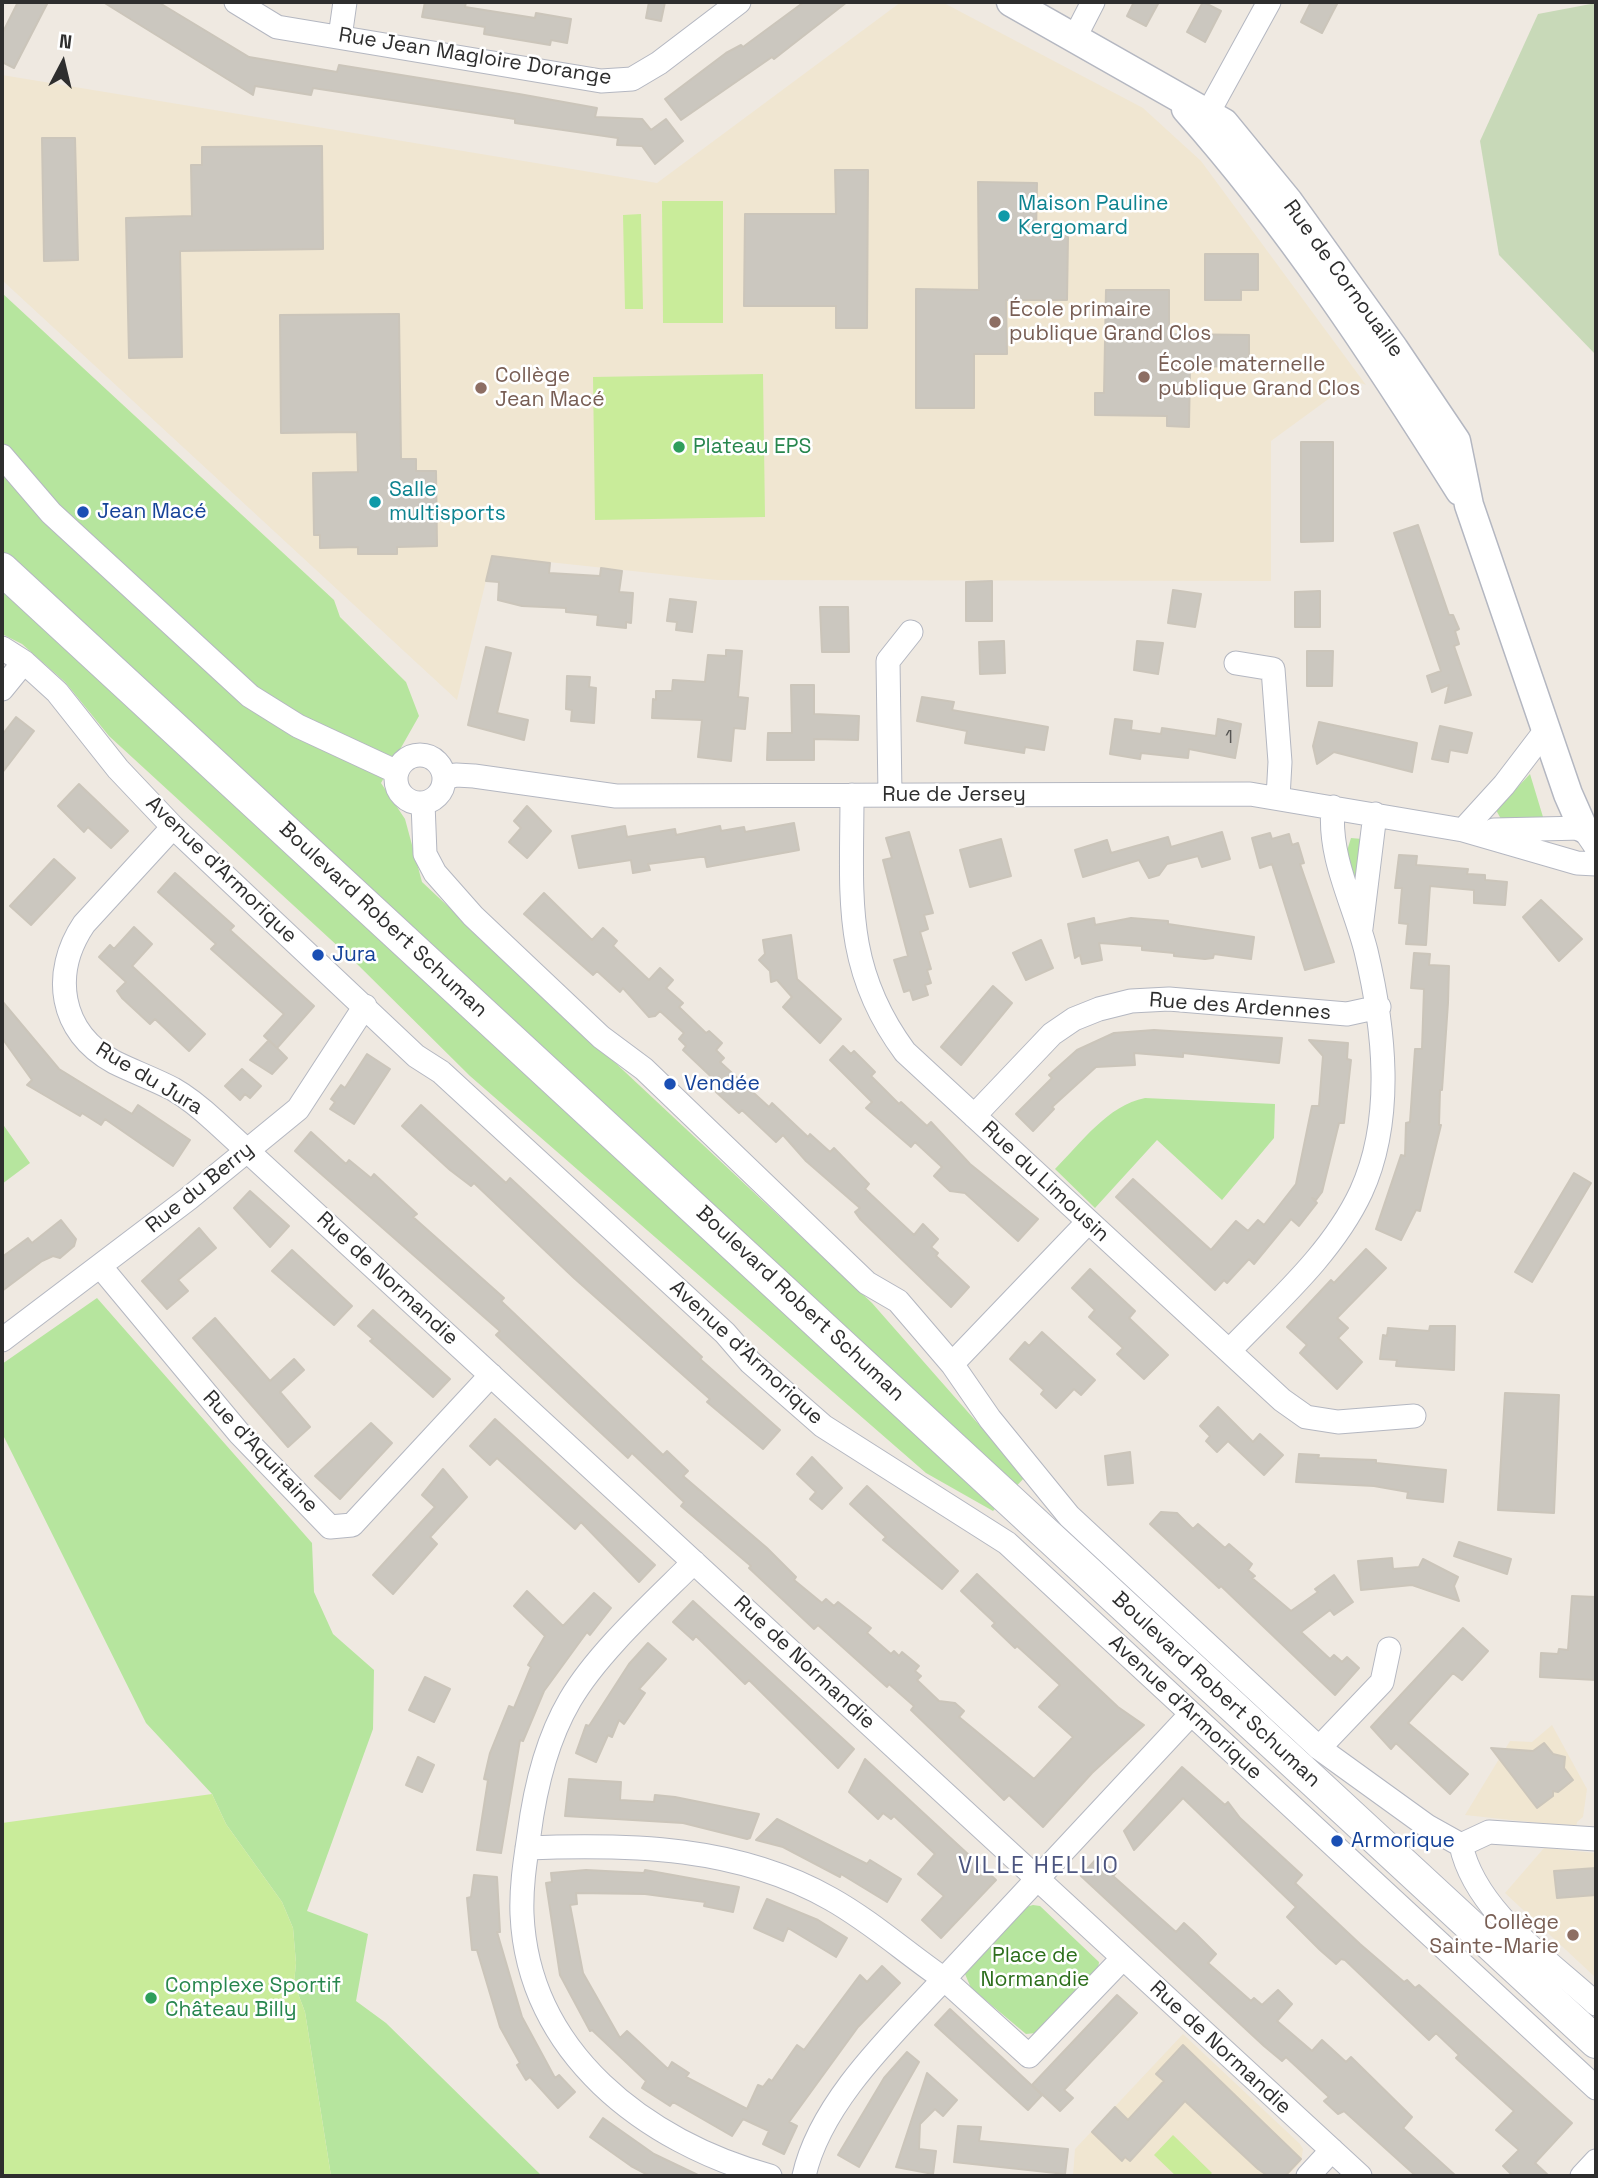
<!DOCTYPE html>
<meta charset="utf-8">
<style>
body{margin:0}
#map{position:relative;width:1598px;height:2178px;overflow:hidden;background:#efe9e1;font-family:"Space Grotesk",sans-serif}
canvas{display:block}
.frame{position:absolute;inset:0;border:4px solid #2e2e2e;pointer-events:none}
.north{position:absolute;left:28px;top:28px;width:70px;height:70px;-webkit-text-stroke:5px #fff;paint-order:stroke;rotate:7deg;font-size:19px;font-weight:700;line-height:28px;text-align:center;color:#2e2e2e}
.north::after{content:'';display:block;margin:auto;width:24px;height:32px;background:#2e2e2e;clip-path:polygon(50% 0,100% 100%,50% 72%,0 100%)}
</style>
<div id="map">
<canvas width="1598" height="2178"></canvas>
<div class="frame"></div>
<div class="north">N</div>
</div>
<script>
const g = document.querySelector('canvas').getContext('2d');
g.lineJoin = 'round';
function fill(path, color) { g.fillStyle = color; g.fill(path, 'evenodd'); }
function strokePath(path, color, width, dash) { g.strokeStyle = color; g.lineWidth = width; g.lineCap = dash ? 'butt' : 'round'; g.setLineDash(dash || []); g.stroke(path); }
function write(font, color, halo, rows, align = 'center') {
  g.font = font + ' "Space Grotesk",sans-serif'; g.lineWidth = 5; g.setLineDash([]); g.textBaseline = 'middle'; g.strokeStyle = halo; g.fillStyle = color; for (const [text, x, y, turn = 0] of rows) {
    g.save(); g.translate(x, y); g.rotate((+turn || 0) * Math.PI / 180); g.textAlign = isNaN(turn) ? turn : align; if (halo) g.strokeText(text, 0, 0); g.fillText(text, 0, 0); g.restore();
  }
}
const education = new Path2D(`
 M901 2H942L1143 108 1201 161 1366 385 1355 381 1349 384 1271 441V581L717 580 492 556 457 700 2 280V75L657 183Z
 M1552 1725 1587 1789 1583 1817 1577 1822 1576 1827 1465 1815 1510 1741 1532 1742Z
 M1544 1848 1596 1853V1978L1505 1893Z
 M1183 2034 1300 2144 1303 2149 1301 2162 1287 2176H1073L1075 2149Z`);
const green = new Path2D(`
 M2 293 334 600 340 617 406 682 419 716 381 783 405 819 422 882 872 1303 1025 1477 993 1511 926 1473 470 1076 354 961 109 736 65 682 22 644 2 634Z
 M1530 774 1543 817 1501 819 1496 810Z
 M1351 838 1362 839V886H1353L1346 854Z
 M1145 1098 1275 1104 1274 1138 1222 1200 1157 1140 1095 1208 1055 1169C1081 1143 1108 1105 1145 1098Z
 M2 1123 30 1163 2 1184Z
 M97 1298 312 1543 314 1592 333 1634 374 1670 373 1729 307 1911 368 1934 356 2001 386 2023 542 2176H331L305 2012 294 1983 296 1963 293 1928 282 1902 226 1824 212 1794 146 1723 2 1433V1364Z
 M1033 1905 1040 1906 1099 1962 1098 1970 1036 2033 1026 2034 971 1988 965 1974 1026 1907Z`);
const cemetery = new Path2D(`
 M1596 3V355L1499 255 1480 141 1538 14Z`);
const pitch = new Path2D(`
 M662 201H723V323H663Z
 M641 214 643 309H625L623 215Z
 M763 374 765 517 595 520 593 377Z
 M212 1794 226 1824 282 1902 293 1928 296 1963 294 1983 305 2012 331 2176H2V1823Z
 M1173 2135 1212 2173 1209 2176H1176L1154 2155Z`);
const building = new Path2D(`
 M18 2H48L14 68 2 62V34Z
 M103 2H158L249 57 337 72 339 65 519 94 597 108 595 117 642 119 651 130 666 119 683 141 655 164 642 146 617 145 618 138 515 123V119L313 88 311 95 255 86 253 95Z
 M425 2H466L465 7 535 18 536 13 571 19 567 43 551 40 550 45 484 34 485 27 422 17Z
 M649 2H665L661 21 646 18Z
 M804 2H847L774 59 772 57 681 120 665 99 726 53 741 45 743 47Z
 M1134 2H1159L1146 26 1127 16Z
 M1203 2 1221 11 1205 42 1187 32Z
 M1311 2H1338L1322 33 1301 22Z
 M42 138H75L78 260 44 261Z
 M322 146 323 249 180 251 182 357 129 358 126 218 192 216 191 165H202V147Z
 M835 170H868L867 328H836V306H744L745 214H836Z
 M978 182 1037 183 1036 235 1068 236 1067 300H1006L1007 354H974V408H916V289L979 290Z
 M1205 254H1258V290H1241V300H1205Z
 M1106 290H1169V334L1249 335V367L1190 366 1189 427 1167 426V416L1095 415V393H1104Z
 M399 314 401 459H416V471H436L437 546 397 547V554H358V547L320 548V535H314L313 473 358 472 357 432 281 433 280 315Z
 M1301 442H1333V541L1301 542Z
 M1418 525 1449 615H1453L1459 629 1455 631 1459 644 1454 646 1471 695 1445 703 1449 685 1432 692 1427 676 1441 671 1394 533Z
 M492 556 550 563 549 573 600 576 601 568 622 571 619 592 633 593 631 623 626 622V628L597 625 598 615 566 612V608L522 606 498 600 499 582 486 581Z
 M992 581V621H966V582Z
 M1173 590 1201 594 1195 627 1168 623Z
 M1320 591V627H1295V592Z
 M670 599 696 602 692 632 676 630 677 622 667 621Z
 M820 607H848L849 652H822Z
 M1004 641 1005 673 980 674 979 642Z
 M1137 641 1163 643 1158 674 1134 670Z
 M486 647 511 653 497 713 528 720 524 740 468 725Z
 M726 650 742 651 738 697 748 698 745 729 734 728 731 761 698 757 702 720 652 718 653 699 656 700V691H672L673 680 705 682 708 655 726 656Z
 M1307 651H1333L1332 686H1307Z
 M567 676 590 677 589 687 596 688 594 723 571 721 572 710 566 709Z
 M791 685H814V714L859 716 858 740 814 739V760H767L768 733H792Z
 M922 697 954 702 952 710 1048 727 1044 750 1025 747 1024 753 965 743 967 731 917 721Z
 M16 717 34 731 2 773V735Z
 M1115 719 1132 721 1131 730 1161 734 1162 728 1216 736 1218 719 1241 724 1235 758 1189 749 1188 758 1141 753 1140 759 1110 754Z
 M1319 722 1417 743 1412 772 1334 752 1317 764 1313 746Z
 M1440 726 1472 733 1467 753 1450 750 1448 762 1432 759Z
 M79 784 128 831 111 848 88 827 84 832 58 806Z
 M527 806 551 831 527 858 509 842 521 828 514 821Z
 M794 823 799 850 707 867 705 857H700L648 864 650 870 633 873 631 860 579 868 572 836 625 826 627 837 675 829 676 835 720 826 721 831 744 827 745 832Z
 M909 832 933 913 924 915 928 929 920 932 931 969 927 970 931 983 925 985 928 995 913 1000 910 990 904 992 894 960 908 956 883 860 892 858 886 838Z
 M1222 832 1230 859 1202 867 1198 856 1167 864 1159 875 1149 878 1139 860 1083 877 1075 850 1107 840 1111 853 1168 837 1171 847Z
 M1270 833 1272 839 1289 834 1292 845 1298 843 1304 863 1300 864 1334 962 1305 970 1272 864 1260 868 1252 838Z
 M1001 839 1011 876 970 887 960 850Z
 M1399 855 1417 856 1416 865 1468 869 1467 874 1485 875V880L1507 882 1505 905 1474 903V890L1430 886 1426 945 1406 944 1408 924 1399 923 1402 888H1395Z
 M54 859 75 878 31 925 10 906Z
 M175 873 234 926 230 930 314 1006 277 1048 264 1036 284 1014 211 949 216 944 158 892Z
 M544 893 592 940 603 928 617 941 613 946 649 980 660 968 673 980 666 988 683 1003 679 1007 706 1033 709 1031 722 1043 716 1050 724 1058 720 1062 769 1107 772 1103 808 1137 810 1134 830 1152 834 1148 869 1184 865 1189 914 1235 923 1224 938 1239 931 1247 938 1253 936 1256 969 1287 951 1307 860 1219 855 1212 860 1208 806 1161 783 1135 776 1142 742 1110 739 1113 716 1092 722 1087 683 1050 686 1046 679 1039 684 1033 660 1011 655 1016 649 1017 623 988 620 992 597 971 593 975 524 914Z
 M1541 900 1582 939 1559 961 1523 917Z
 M1094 918 1095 925 1131 918 1168 921V924L1254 937 1251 959 1214 954 1213 958 1205 959 1174 956V953L1142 950V946L1099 943 1102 960 1082 964 1080 955 1075 958 1068 924Z
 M134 927 152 944 132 966 205 1034 189 1051 155 1019 150 1024 122 998 117 991 126 982 99 957 110 945 114 949Z
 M791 935 797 979 841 1019 820 1043 783 1007 792 997 777 980 771 982 770 971 759 960 765 954 763 940Z
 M1041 940 1053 968 1026 980 1013 953Z
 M1414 953 1430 954 1429 965 1449 966 1448 1003 1442 1090H1440L1439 1125H1441L1420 1211 1416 1210 1401 1240 1376 1229 1401 1155 1405 1156 1406 1123 1410 1122 1415 1049H1422L1424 989 1411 988Z
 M993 986 1012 1003 961 1065 941 1047Z
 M2 1001 59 1069 132 1114 138 1105 190 1140 173 1166 105 1119 101 1125 82 1113 80 1116 27 1085 32 1080 2 1038Z
 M1154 1030 1282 1038 1279 1063 1183 1053V1057L1134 1053 1135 1065 1096 1067 1052 1107 1054 1109 1033 1131 1016 1114 1052 1078 1049 1075 1077 1050 1114 1033Z
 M269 1040 287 1058 272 1074 250 1060Z
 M1309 1040 1348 1043 1347 1059 1351 1060 1344 1123H1339L1322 1192 1316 1200 1312 1198 1317 1203 1299 1226 1291 1219 1254 1264 1249 1259 1227 1283 1224 1280 1215 1290 1116 1197 1133 1179 1211 1250 1236 1221 1248 1231 1258 1220 1264 1225 1296 1184 1312 1106H1319L1323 1056Z
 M843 1046 851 1054 854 1051 875 1072 871 1076 899 1104 901 1102 927 1126 931 1122 970 1164 1038 1219 1018 1241 965 1193 950 1191 934 1176 942 1167 915 1142 911 1147 866 1108 872 1102 830 1060Z
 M367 1054 390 1069 354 1124 330 1109 335 1102 331 1099 341 1085 345 1088Z
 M242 1069 261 1086 250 1098 245 1094 240 1100 225 1086Z
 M421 1105 506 1183 510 1178 702 1357 700 1359 780 1430 763 1449 707 1402 710 1399 574 1278 474 1183 471 1186 450 1170 402 1126Z
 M311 1132 346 1164 349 1160 371 1178 374 1174 417 1214 413 1217 504 1298 501 1301 663 1455 667 1451 688 1471 683 1476 767 1548 796 1577 794 1580 822 1603 826 1599 834 1606 838 1602 871 1628 867 1633 891 1654 894 1651 899 1656 902 1652 919 1666 915 1671 921 1676 917 1680 939 1701 955 1703 964 1711 959 1717 1034 1779 1073 1737 1039 1707 1060 1685 1017 1646 1015 1648 992 1626 995 1623 961 1591 977 1574 1118 1707 1144 1725 1092 1773 1043 1827 1009 1795 1004 1800 911 1710 914 1706 889 1684 887 1687 818 1625 814 1629 749 1568 751 1566 681 1506 684 1502 632 1453 628 1458 496 1335 500 1331 295 1151Z
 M1574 1173 1591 1183 1532 1282 1515 1272Z
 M250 1191 289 1226 270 1247 234 1208Z
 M61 1220 76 1239 74 1246 60 1258 53 1256 42 1261 2 1291V1257L28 1238 32 1243Z
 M199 1228 216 1248 178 1280 188 1291 167 1309 142 1281Z
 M1366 1249 1386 1268 1337 1318 1348 1328 1338 1338 1362 1362 1337 1389 1300 1353 1307 1345 1287 1327 1331 1280 1334 1283Z
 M292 1250 352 1306 334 1325 272 1271Z
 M1090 1269 1135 1311 1129 1318 1168 1355 1144 1379 1117 1354 1123 1348 1089 1317 1095 1310 1072 1288Z
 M373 1310 450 1379 433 1397 370 1341 373 1339 358 1326Z
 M215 1318 270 1381 294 1359 304 1370 280 1392 310 1427 288 1447 193 1338Z
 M1430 1326H1455L1454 1370 1396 1366 1397 1360 1380 1359 1383 1335 1387 1336 1388 1328 1429 1331Z
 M1042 1332 1095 1380 1081 1395 1074 1389 1056 1408 1041 1394 1044 1390 1010 1359 1025 1342 1029 1346Z
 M1505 1393 1559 1395 1554 1513 1498 1510Z
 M1218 1407 1253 1442 1260 1434 1283 1455 1264 1475 1228 1441 1217 1452 1206 1441 1210 1436 1200 1426Z
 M495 1419 655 1565 639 1582 581 1522 575 1529 497 1458 490 1465 470 1446Z
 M371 1423 392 1443 340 1499 315 1476Z
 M1130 1452 1133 1483 1108 1485 1105 1456Z
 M1299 1454 1319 1455 1318 1458 1376 1460V1463L1446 1470 1443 1502 1407 1498 1408 1492 1374 1486 1296 1482Z
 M812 1457 842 1488 822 1509 810 1499 816 1492 797 1474Z
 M443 1469 467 1497 430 1537 437 1544 393 1594 373 1575 435 1507 422 1495Z
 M867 1486 958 1571 942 1589 883 1540 886 1537 850 1504Z
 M1161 1512 1177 1513 1193 1529 1198 1524 1225 1548 1229 1544 1252 1564 1248 1570 1255 1576 1252 1578 1291 1611 1318 1592 1315 1589 1334 1575 1353 1602 1334 1615 1330 1610 1301 1632 1330 1659 1334 1655 1342 1662 1347 1657 1359 1668 1335 1695 1221 1586 1219 1588 1150 1524Z
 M1459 1542 1511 1559 1507 1574 1454 1556Z
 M1392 1558 1393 1569 1419 1567 1423 1559 1458 1577 1454 1586 1459 1601 1412 1585 1361 1590 1358 1561Z
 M527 1591 563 1626 594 1593 611 1608 590 1635 587 1632 544 1691 523 1741 520 1740 501 1853 477 1850 488 1780 484 1779 490 1753 509 1706 514 1708 531 1667 528 1665 545 1636 514 1606Z
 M1572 1596 1596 1597V1680L1540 1677 1541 1653 1558 1654 1559 1649 1568 1650Z
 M693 1601 854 1749 838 1768 749 1680 745 1684 696 1636 693 1640 673 1622Z
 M1463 1628 1488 1651 1462 1680 1453 1673 1408 1723 1468 1774 1450 1794 1396 1743 1391 1749 1371 1727Z
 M648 1643 666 1659 639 1689 645 1693 624 1724 619 1720 612 1737 608 1735 596 1762 576 1753 586 1725 589 1726 629 1664Z
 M425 1677 450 1689 434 1722 409 1710Z
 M1544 1743 1553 1754 1565 1757 1564 1768 1573 1780 1558 1792 1553 1791V1796L1537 1808 1491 1748 1533 1751Z
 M418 1757 434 1765 422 1792 406 1785Z
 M865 1759 996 1880 941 1938 922 1920 944 1896 918 1874 935 1854 894 1816 891 1819 883 1813 878 1819 849 1792Z
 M1182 1767 1225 1805 1228 1802 1240 1818 1302 1875 1295 1883 1360 1944 1404 1982 1407 1980 1415 1988 1419 1985 1572 2123 1535 2163 1549 2176H1513L1503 2166 1519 2150 1496 2130 1514 2111 1456 2058 1459 2055 1436 2033 1429 2040 1345 1960 1341 1959 1336 1964 1320 1950 1287 1917 1296 1907 1183 1798 1134 1850 1124 1831Z
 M569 1779 621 1782 620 1800 654 1802 655 1795 675 1797 759 1814 750 1838 747 1839 683 1823 565 1816Z
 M777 1819 867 1864 870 1860 901 1879 887 1902 841 1874 840 1877 783 1847 756 1840Z
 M1098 1857 1116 1873 1113 1876 1176 1932 1184 1923 1196 1934 1216 1954 1208 1963 1251 2001 1254 1998 1262 2005 1278 1990 1292 2004 1277 2021 1312 2051 1322 2040 1346 2062 1351 2057 1412 2117 1403 2128 1456 2176H1416L1344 2111 1338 2114 1324 2101 1329 2097 1286 2057 1282 2061 1264 2046 1081 1876Z
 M1596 1868V1895L1557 1898 1554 1871Z
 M586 1870 644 1873 645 1870 739 1887 733 1912 704 1906 705 1902 645 1894 576 1893 577 1904 570 1905 583 1973 620 2038 627 2031 668 2069 672 2062 689 2073 686 2077 747 2109 758 2085 763 2087 769 2079 772 2081 797 2045 804 2050 860 1975 867 1982 882 1966 900 1983 858 2027 789 2122 797 2126 784 2154 763 2144 769 2131 743 2119 732 2136 673 2102 670 2106 642 2088 646 2081 592 2030 590 2031 560 1975 546 1883 552 1882 551 1873Z
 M474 1875 497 1877 500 1932H497L522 2017 555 2078 559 2075 575 2092 558 2108 530 2077 526 2080 517 2065 520 2063 500 2027 477 1950H472L467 1898 471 1897Z
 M767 1899 818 1920 847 1938 836 1957 788 1928 783 1941 754 1928Z
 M1117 1995 1137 2013 1064 2090 1073 2098 1060 2111 1032 2085Z
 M950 2009 1042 2095 1028 2110 935 2025Z
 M1183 2045 1301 2159 1285 2176H1268L1258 2169 1185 2101 1130 2161 1125 2157 1122 2161 1092 2132 1115 2107 1128 2120 1164 2081 1156 2074Z
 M907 2052 919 2062 859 2167 838 2155 884 2078Z
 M927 2073 957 2100 943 2116 935 2109 920 2124 919 2149 936 2151 933 2174 896 2167Z
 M603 2118 654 2154 700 2176H650L631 2166 590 2137Z
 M958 2126 981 2127 979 2141 1068 2149 1065 2174 954 2162Z`);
const minor = new Path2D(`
 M236 2 277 27 601 81 632 79 659 63 739 2
 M340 37 345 2
 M1075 37 1093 2
 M1208 113 1269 2
 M2 456 51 513 250 696 298 726 397 772
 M2 648 24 662 57 692 118 769 173 827 416 1056 441 1072 725 1333 750 1362 823 1426 1007 1543 1596 2088
 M1236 663 1273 669 1280 762 1278 798
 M2 689 24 662
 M396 779a24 24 0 1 1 48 0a24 24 0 1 1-48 0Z
 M444 778 456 775 474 776 616 796 1250 794 1463 830 1577 863 1596 864
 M852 795C852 895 842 967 905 1052L1282 1400 1306 1417 1338 1422 1414 1416
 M890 795 888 661 911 632
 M423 803 425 854 435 873 473 916 601 1037 644 1069 867 1283 898 1301 952 1364 990 1419 1069 1516 1319 1748 1427 1826 1461 1845C1475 1911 1548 1960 1596 2004
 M173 827 84 924C51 973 59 1032 114 1062 134 1072 154 1079 173 1089 189 1098 203 1110 216 1122L1360 2176
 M1463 830 1504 785 1546 730
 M1494 830 1583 828 1596 847
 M1361 928 1375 814
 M974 1116 1052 1034 1074 1019 1099 1009 1131 1001 1169 999 1347 1014 1379 1007
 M100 1266 239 1433 330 1527 352 1525 491 1375
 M2 1340 188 1199 298 1109 365 1006
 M1229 1351C1275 1303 1332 1254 1361 1192 1395 1118 1384 1027 1366 951 1354 903 1328 858 1333 807
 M952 1364 1088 1222
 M694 1562C655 1601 598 1652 570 1700 546 1741 535 1788 529 1835 525 1862 521 1887 522 1914 528 2053 646 2142 770 2176
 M1319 1748 1382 1682 1389 1649
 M1461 1845 1489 1832 1596 1839
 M527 1848C631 1844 738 1846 831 1899 872 1922 906 1953 944 1979 894 2033 820 2102 804 2176
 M1123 1958 1029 2056 944 1979 1191 1714
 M1308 2176 1332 2150
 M1582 2176 1596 2161`);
const tertiary = new Path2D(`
 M1011 2 1224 123 1288 201 1394 349 1456 441 1469 505 1568 794 1583 828
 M1186 109C1290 226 1377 359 1460 491`);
const secondary = new Path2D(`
 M2 569 1596 2042`);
const markers = [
 [1004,216,7,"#0f9aa8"],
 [995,322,7,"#8d6e63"],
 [1144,377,7,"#8d6e63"],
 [481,388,7,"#8d6e63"],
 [679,447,7,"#2e9e5b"],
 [375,502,7,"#0f9aa8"],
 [83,512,7,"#1a4fb4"],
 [318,955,7,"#1a4fb4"],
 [670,1084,7,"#1a4fb4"],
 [1337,1841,7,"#1a4fb4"],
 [1573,1935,7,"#8d6e63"],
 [151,1998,7,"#2e9e5b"]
];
const numberNames = [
 ["1",1229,738]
];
const streetNames = [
 ["Rue Jean Magloire Dorange",475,57,9],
 ["Rue de Cornouaille",1343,279,54],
 ["Rue de Jersey",954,795],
 ["Avenue d'Armorique",221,870,44],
 ["Boulevard Robert Schuman",383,920,43],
 ["Rue des Ardennes",1240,1007,4],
 ["Rue du Jura",149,1079,31],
 ["Rue du Limousin",1045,1182,43],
 ["Rue du Berry",200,1188,-39],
 ["Rue de Normandie",387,1279,43],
 ["Boulevard Robert Schuman",800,1304,43],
 ["Avenue d'Armorique",746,1353,43],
 ["Rue d'Aquitaine",260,1452,47],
 ["Rue de Normandie",804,1663,43],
 ["Boulevard Robert Schuman",1216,1690,43],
 ["Avenue d'Armorique",1185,1708,43],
 ["Rue de Normandie",1220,2048,43]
];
const cultureNames = [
 ["Maison Pauline",1018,204],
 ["Kergomard",1018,228],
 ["Salle",389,490],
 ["multisports",389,514]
];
const educationNames = [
 ["École primaire",1009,310],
 ["publique Grand Clos",1009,334],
 ["École maternelle",1158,365],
 ["publique Grand Clos",1158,389],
 ["Collège",495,376],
 ["Jean Macé",495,400],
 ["Collège",1559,1923,"right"],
 ["Sainte-Marie",1559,1947,"right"]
];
const leisureNames = [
 ["Plateau EPS",693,447],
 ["Complexe Sportif",165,1986],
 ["Château Billy",165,2010]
];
const transitNames = [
 ["Jean Macé",97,512],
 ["Jura",332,955],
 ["Vendée",684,1084],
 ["Armorique",1351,1841]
];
const parkNames = [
 ["Place de",1035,1956],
 ["Normandie",1035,1980]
];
const neighbourhoodNames = [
 ["VILLE HELLIO",1039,1867]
];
fill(education, '#f0e6d1');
fill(green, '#b6e59e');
fill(cemetery, '#c8d9b8');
fill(pitch, '#c9ec9a');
fill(building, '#cbc7bf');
strokePath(building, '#cbc5ba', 2);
strokePath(minor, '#b4b7c1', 25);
strokePath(tertiary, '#b4b7c1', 31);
strokePath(secondary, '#b4b7c1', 34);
strokePath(minor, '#fff', 23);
strokePath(tertiary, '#fff', 28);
strokePath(secondary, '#fff', 32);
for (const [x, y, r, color] of markers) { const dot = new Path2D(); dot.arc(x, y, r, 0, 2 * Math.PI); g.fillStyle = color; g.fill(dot); strokePath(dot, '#fff', 2.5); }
write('18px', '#555452', null, numberNames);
write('21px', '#2e2e2e', '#fff', streetNames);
write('21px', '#0d838f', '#fff', cultureNames, 'left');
write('21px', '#785e54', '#fff', educationNames, 'left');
write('21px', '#27864d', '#fff', leisureNames, 'left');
write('21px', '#164399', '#fff', transitNames, 'left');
write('21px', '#2c6e1b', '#fff', parkNames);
g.letterSpacing = '2px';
write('23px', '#4d5680', '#fff', neighbourhoodNames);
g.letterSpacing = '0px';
</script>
